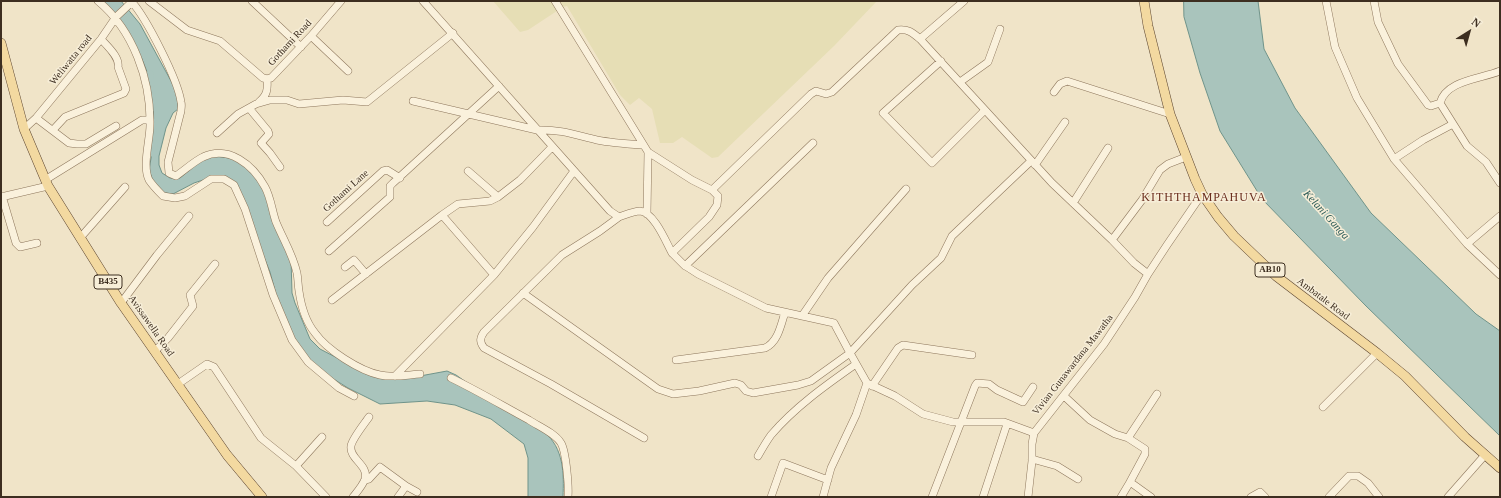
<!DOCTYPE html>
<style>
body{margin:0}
#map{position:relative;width:1501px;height:498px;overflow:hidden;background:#f0e4c8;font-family:Georgia,serif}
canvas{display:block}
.frame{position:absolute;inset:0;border:2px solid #3d2e20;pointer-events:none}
.north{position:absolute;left:1449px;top:12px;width:40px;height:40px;-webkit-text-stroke:3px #f7eed8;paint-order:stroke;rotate:37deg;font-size:11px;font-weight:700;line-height:16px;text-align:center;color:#3d2e20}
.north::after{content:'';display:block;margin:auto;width:14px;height:18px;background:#3d2e20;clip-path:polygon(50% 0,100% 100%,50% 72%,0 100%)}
</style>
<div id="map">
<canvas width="1501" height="498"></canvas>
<div class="frame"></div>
<div class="north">N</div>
</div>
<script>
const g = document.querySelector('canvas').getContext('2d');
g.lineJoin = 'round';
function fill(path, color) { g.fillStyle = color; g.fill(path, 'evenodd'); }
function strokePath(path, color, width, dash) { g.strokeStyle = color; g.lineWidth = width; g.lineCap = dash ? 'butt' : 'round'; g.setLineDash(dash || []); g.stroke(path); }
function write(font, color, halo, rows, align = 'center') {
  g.font = font + ' Georgia,serif'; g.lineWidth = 3; g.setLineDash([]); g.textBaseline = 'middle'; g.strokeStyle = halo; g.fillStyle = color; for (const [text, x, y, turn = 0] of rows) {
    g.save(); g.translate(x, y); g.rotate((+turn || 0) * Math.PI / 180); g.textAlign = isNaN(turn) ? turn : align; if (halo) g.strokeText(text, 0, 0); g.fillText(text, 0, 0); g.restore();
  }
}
const farmland = new Path2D(`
 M493 1H877L834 46 718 157 712 158 682 137 673 143H660L652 109 639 98 630 105 620 95 567 6 563 7 528 30 520 32Z`);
const water = new Path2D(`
 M102 1H121L140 24 171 81 178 94V109L173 113 166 128 159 156V165L162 173 170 178H180L202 159 216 156 236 159 255 175 267 197 291 259 292 293 295 303 310 339 320 349 341 360 382 377 420 376 447 371 456 375C475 388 493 401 512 414 522 420 535 424 544 432 564 448 564 474 563 497H528V458L524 444 491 419 455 405 427 401 380 404 348 388 324 373 300 349 287 325 277 298 270 272 257 240 247 206 237 184 224 177H212L194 183 173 194 165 193 153 181 149 170 154 141 153 87 142 59Z
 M1184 1H1258L1264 49 1295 108 1371 213 1476 314 1500 331V436L1366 306 1262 199 1220 131 1200 73 1184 17Z`);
const canal = new Path2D(`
 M150 74 152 108
 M153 122 154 154`);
const minor = new Path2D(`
 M98 1C133 30 151 80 150 125 150 140 142 166 149 180 153 186 158 191 163 196L175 198 185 196 211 179H224L234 185 245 209 273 295 292 340 308 362 339 388 354 396
 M131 1C146 17 178 80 181 102 182 105 181 108 181 111L168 162 169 173 176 176C185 170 193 162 203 157 229 145 253 165 265 187 271 198 272 211 276 222 283 239 293 255 297 273 298 278 298 285 299 291 301 305 306 322 315 333 327 350 360 371 380 375 393 378 407 375 420 374
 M149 1 187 30 220 41 263 78 267 79 271 78 311 36 341 1
 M252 1 301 47
 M423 1 610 211 619 217C625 215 634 211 640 211 654 212 666 242 672 253L709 217 717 205 718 196 712 190 811 94 816 91 826 94 832 92 898 30C908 29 912 32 920 39L1052 183 1112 240 1134 263 1148 274
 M555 1 648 152 692 180 712 190
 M1326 1 1335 47 1357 98 1394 159 1467 244 1500 275
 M1374 1 1378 22 1398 64 1428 105 1431 106 1440 103C1446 80 1481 79 1500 71
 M311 36 348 71
 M920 39 964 1
 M941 61 883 113 932 163 985 110
 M960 82 988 62 1000 29
 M1054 92 1060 84 1067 81 1170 114
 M413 101 537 130C560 129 576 135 597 140 612 143 628 144 643 145
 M259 102C267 95 268 90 267 79
 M1440 103 1467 146 1486 162 1500 183
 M249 108 268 131 269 134 261 143 270 153 280 167
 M36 118 69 143 77 144H86L116 126
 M24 129 36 118 101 39 116 17 133 1
 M53 130 65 117 124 93 126 89 118 67C120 57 107 46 101 39
 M217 133 238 114 256 104 270 100H287L299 104 343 100 367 102 453 33
 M1394 159 1423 140 1453 124
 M1035 165 1065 122
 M468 171 498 197
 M45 180 142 120H150
 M2 196 16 243 20 247 37 243
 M1 197 48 186
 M1073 203 1108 148
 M647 214 648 152
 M442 215 494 275
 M619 217 600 231 562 255 484 332C480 338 479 341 484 348L551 384 644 438
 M327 222 383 171 387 170 400 178
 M80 238 125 187
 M1112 240 1142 200 1160 170 1168 164 1186 157
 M1467 244 1500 216
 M329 251 390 197V186L393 183 499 86
 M685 266 813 143
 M345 267 354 260 366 274
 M523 293 658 389 673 394 699 391 735 383 741 385 746 391 753 393 798 385 811 381 850 353 834 323 766 308 698 274 684 265 672 253
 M332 300 442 215 458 204 490 201 498 197 520 180 552 147
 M121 303 157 255 189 216
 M802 316 828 278 906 189
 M155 351 168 338 193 306 190 295 215 264
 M676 360 765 348C778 342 781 325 785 312
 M395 376 494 275 533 227 574 171
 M451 378C478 391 503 406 529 420 538 426 555 433 561 443 566 451 569 487 568 497
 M867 383 895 396 923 414 953 422H1004L1034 433
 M178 384 207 364 214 367 261 438 296 466 326 497
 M872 386 898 348 903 345 972 355
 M1064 396 1090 420 1115 434 1128 438 1145 449V454L1130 482 1151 497
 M1323 407 1377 353
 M1128 438 1157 394
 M758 456C762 449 766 442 771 435 795 407 826 385 856 364
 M1032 459 1057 466 1078 479
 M296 466 322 437
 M365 480 369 479 380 467 406 486 417 492
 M353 497C357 492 363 485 365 479 369 465 349 459 351 446 352 439 365 423 369 417
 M398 497 406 486
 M771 497 783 463 828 480
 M823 497 831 468 856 415 867 383 850 353 912 285 941 258 952 236 1031 161
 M932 497 975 386 977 383 989 384 997 390 1023 402 1033 387
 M983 497 1007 424
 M1028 497 1032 461V444L1034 433 1104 344 1135 297 1148 274 1167 245 1202 194
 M1121 497 1130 482
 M1251 497 1260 492 1265 497
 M1329 497 1349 476H1358L1368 483 1379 497
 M1448 497 1485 455`);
const major = new Path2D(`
 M1144 1 1148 26 1170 114 1195 179 1202 194 1218 217 1234 236 1276 276 1377 353 1405 376 1465 437 1500 468
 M1 43 24 129 48 186 121 303 227 455 262 497`);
const shields = [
 [1270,270,30],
 [108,282,28]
];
const shieldNames = [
 ["AB10",1270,270],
 ["B435",108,282]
];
const streetNames = [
 ["Gothami Road",290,43,-47],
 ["Weliwatta road",71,60,-51],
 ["Gothami Lane",346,191,-42],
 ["Ambatale Road",1323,299,37],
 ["Avissawella Road",151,326,55],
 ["Vivian Gunawardana Mawatha",1073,365,-52]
];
const waterNames = [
 ["Kelani Ganga",1326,215,48]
];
const quarterNames = [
 ["KITHTHAMPAHUVA",1204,198]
];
fill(farmland, '#e6deb5');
fill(water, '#a9c4bc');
strokePath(water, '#6f938a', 1);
strokePath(canal, '#a9c4bc', 7);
strokePath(minor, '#8d765c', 8);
strokePath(major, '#5b4430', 10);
strokePath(minor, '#faf1dc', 7);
strokePath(major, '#f3d9a0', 9);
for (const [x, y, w] of shields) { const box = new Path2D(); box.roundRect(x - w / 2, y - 7, w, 14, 3); g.fillStyle = '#f7eed8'; g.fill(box); strokePath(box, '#3d2e20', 1); }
write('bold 9px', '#3d2e20', null, shieldNames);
write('10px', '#3d2e20', '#f7eed8', streetNames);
write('italic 11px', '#2f5d5a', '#f7eed8', waterNames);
g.letterSpacing = '1px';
write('12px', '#6b2e1e', '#f7eed8', quarterNames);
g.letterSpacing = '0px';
</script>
